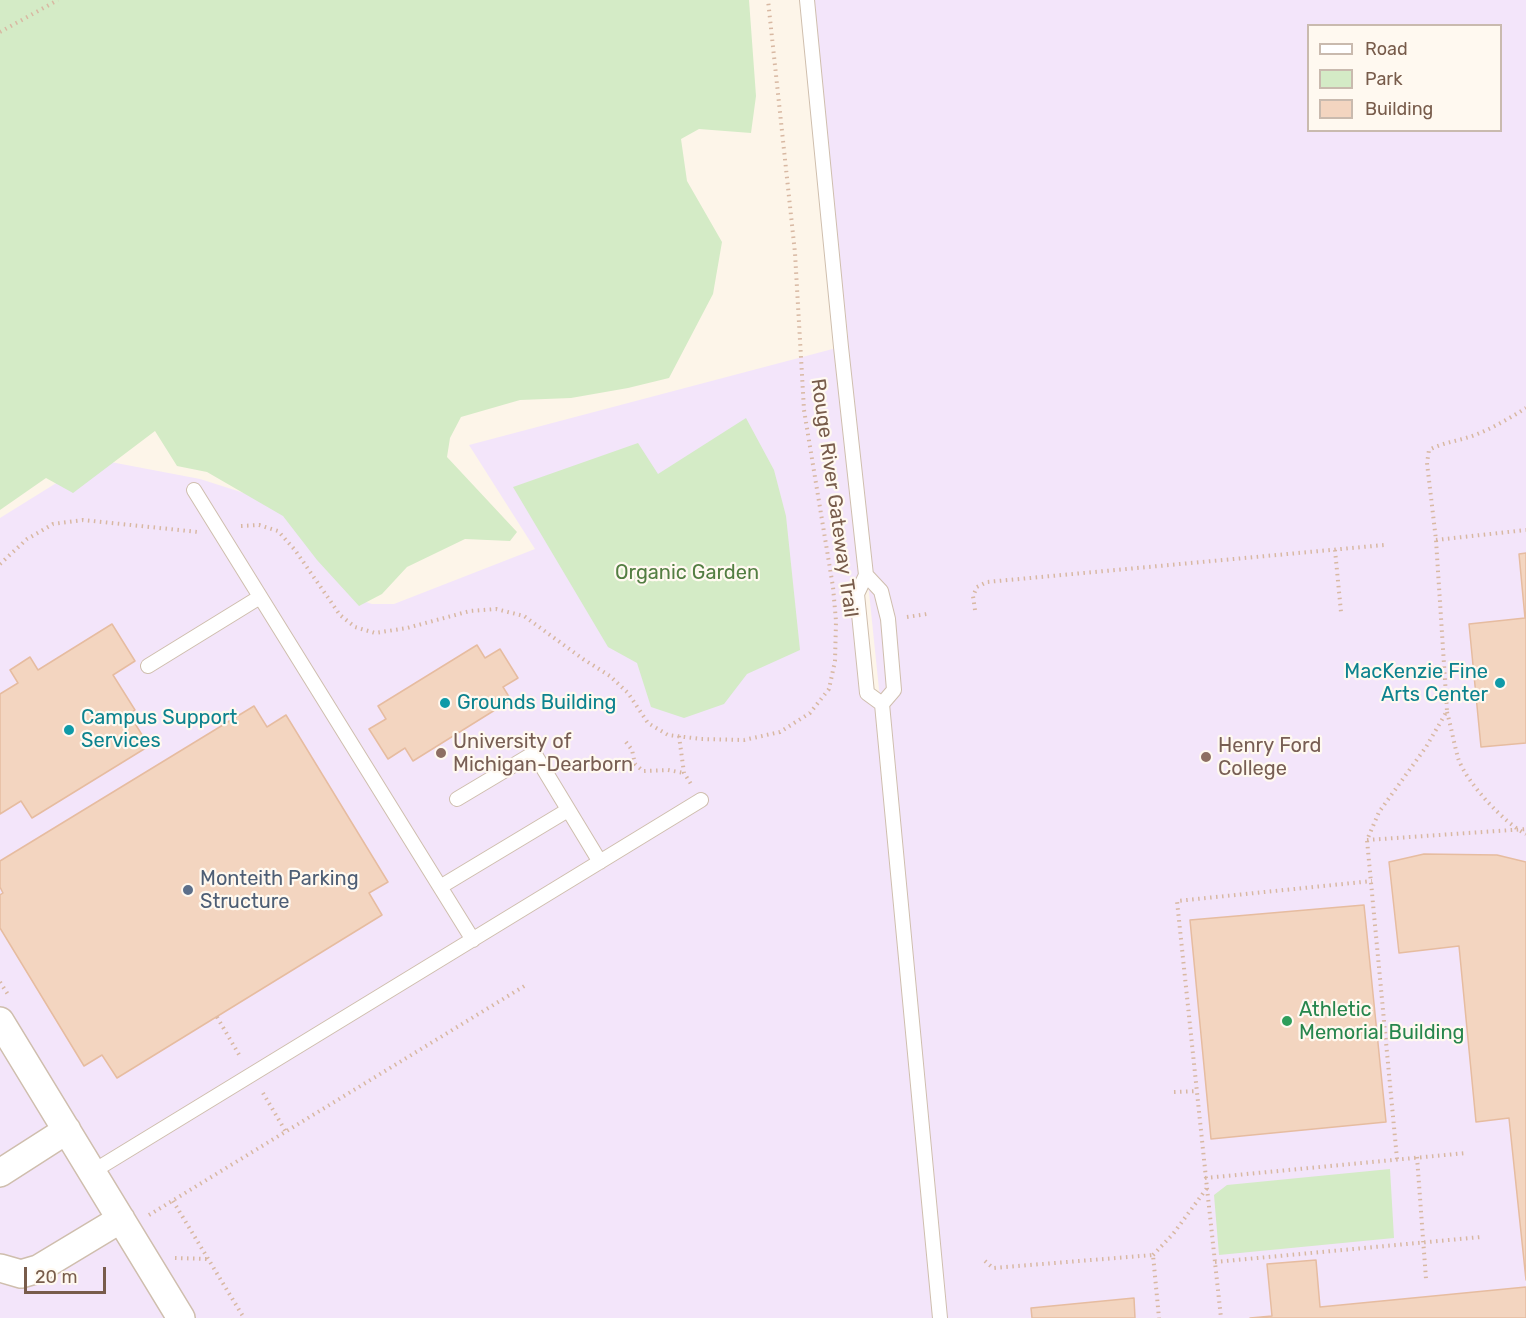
<!DOCTYPE html>
<style>
body{margin:0}
#map{position:relative;width:1526px;height:1318px;overflow:hidden;background:#fdf5e9;font-family:Rubik,sans-serif}
canvas{display:block}
.legend{position:absolute;left:1307px;top:24px;width:195px;height:108px;box-sizing:border-box;background:#fff9f0;border:2px solid #c9baae;margin:0;padding:8px 10px;list-style:none;font-size:18px;color:#785c4b}
.legend li{display:flex;align-items:center;gap:12px;height:30px}
.legend b{width:30px;border:2px solid #c9baae}
.scale{position:absolute;left:24px;top:1267px;width:82px;height:27px;box-sizing:border-box;border:3px solid #785c4b;border-top:0;padding-left:8px;font-size:18px;line-height:21px;white-space:nowrap;color:#785c4b;-webkit-text-stroke:4px #fff9f0;paint-order:stroke}
</style>
<div id="map">
<canvas width="1526" height="1318"></canvas>
<ul class="legend">
<li><b style="height:8px;background:#fff"></b>Road</li>
<li><b style="height:16px;background:#d4ebc6"></b>Park</li>
<li><b style="height:16px;background:#f3d5c0"></b>Building</li>
</ul>
<div class="scale">20 m</div>
</div>
<script>
const g = document.querySelector('canvas').getContext('2d');
g.lineJoin = 'round';
function fill(path, color) { g.fillStyle = color; g.fill(path, 'evenodd'); }
function strokePath(path, color, width, dash) { g.strokeStyle = color; g.lineWidth = width; g.lineCap = dash ? 'butt' : 'round'; g.setLineDash(dash || []); g.stroke(path); }
function write(font, color, halo, rows, align = 'center') {
  g.font = font + ' Rubik,sans-serif'; g.lineWidth = 4.5; g.setLineDash([]); g.textBaseline = 'middle'; g.strokeStyle = halo; g.fillStyle = color; for (const [text, x, y, turn = 0] of rows) {
    g.save(); g.translate(x, y); g.rotate((+turn || 0) * Math.PI / 180); g.textAlign = isNaN(turn) ? turn : align; if (halo) g.strokeText(text, 0, 0); g.fillText(text, 0, 0); g.restore();
  }
}
const education = new Path2D(`
 M808 0H1526V1318H0V518L95 459 200 479 288 507 357 599 372 604H394L535 549 469 445 844 346 848 336ZM1308 26H1500V130H1308ZM847 379 896 854H895L863 621Z`);
const green = new Path2D(`
 M0 0H749L756 96 751 133 699 129 681 139 687 181 722 242 713 294 669 378 628 388 571 398 520 400 461 417 450 438 447 457 517 532 510 541 465 539 407 567 382 594 359 606 317 560 283 516 207 472 177 466 155 431 73 493 46 478 0 510Z
 M746 418 774 470 786 516 800 650 747 674 724 704 684 718 651 707 637 663 608 647 513 487 638 443 658 474Z
 M1390 1169 1394 1238 1219 1255 1214 1195 1227 1185Z`);
const building = new Path2D(`
 M1526 553V743L1481 747 1469 624 1525 618 1519 554Z
 M112 624 135 661 113 675 135 710 129 714 149 746 32 818 21 801 0 814V694L18 683 10 670 30 657 38 670Z
 M477 645 485 658 500 649 518 678 503 687 511 700 413 761 405 748 388 759 369 729 386 719 378 706Z
 M254 706 267 727 286 715 388 882 369 893 382 915 117 1078 102 1055 84 1066 0 928V895L3 893 0 887V861Z
 M1424 854 1497 855 1526 862V1280L1509 1118 1476 1122 1459 946 1399 953 1389 862Z
 M1364 905 1386 1122 1211 1139 1190 920Z
 M1316 1260 1320 1307 1526 1287V1318H1250L1272 1316 1267 1264Z
 M1134 1298 1135 1318H1032L1031 1308Z`);
const path = new Path2D(`
 M0 32 58 0
 M241 526 259 525 278 531 295 550 340 615 355 627 375 633 407 628 470 611 496 609 524 616 583 659 610 676 628 693 648 723 668 735 701 739 744 740 780 732 810 713 829 689 835 661 836 621 833 587 804 410 795 253 768 0
 M1436 540 1526 530
 M1335 550 1341 612
 M0 564 27 539 53 524 83 520 198 532
 M975 610 973 596 977 587 987 582 1384 545
 M907 617 927 614
 M1447 712C1451 727 1454 743 1458 758 1466 782 1504 823 1526 834
 M679 736 684 773 691 784
 M626 742 632 750 635 764 643 771 668 770 684 773
 M1367 840 1526 829
 M0 982 9 996
 M217 1017 241 1058
 M1174 1092 1197 1091
 M263 1093 286 1132
 M1417 1157 1426 1279
 M1397 1159 1367 840 1379 812 1426 747 1447 711 1436 540 1427 463 1429 450C1444 442 1459 441 1475 435 1493 428 1510 418 1526 408
 M1205 1178 1466 1153
 M1207 1188 1221 1318
 M173 1201 244 1318
 M149 1215 526 985
 M1153 1255 1173 1234 1207 1188 1177 901 1372 881
 M175 1258 208 1259
 M985 1261 993 1268 1153 1255 1159 1318
 M1215 1262 1481 1237`);
const service = new Path2D(`
 M807 0 841 347 866 575 857 594 867 693 882 704 940 1318
 M194 490 473 940
 M866 575 881 591 888 619 894 690 882 704
 M148 666 260 597
 M457 799 534 753 600 862
 M440 887 568 810
 M92 1172 701 800`);
const minor = new Path2D(`
 M0 1021 181 1318
 M0 1173 67 1130
 M0 1268 21 1274 38 1269 121 1219`);
const markers = [
 [1500,683,6,"#0f9aa8"],
 [445,703,6,"#0f9aa8"],
 [69,730,6,"#0f9aa8"],
 [441,753,6,"#8d6e63"],
 [1206,757,6,"#8d6e63"],
 [188,890,6,"#5c6f8a"],
 [1287,1021,6,"#2e9e5b"]
];
const streetNames = [
 ["Rouge River Gateway Trail",834,498,82]
];
const parkNames = [
 ["Organic Garden",687,573]
];
const cultureNames = [
 ["MacKenzie Fine",1488,672,"right"],
 ["Arts Center",1488,695,"right"],
 ["Grounds Building",457,703],
 ["Campus Support",81,718],
 ["Services",81,741]
];
const educationNames = [
 ["University of",453,742],
 ["Michigan-Dearborn",453,765],
 ["Henry Ford",1218,746],
 ["College",1218,769]
];
const serviceNames = [
 ["Monteith Parking",200,879],
 ["Structure",200,902]
];
const leisureNames = [
 ["Athletic",1299,1010],
 ["Memorial Building",1299,1033]
];
fill(education, '#f3e5fa');
fill(green, '#d4ebc6');
fill(building, '#f3d5c0');
strokePath(building, '#e6bca0', 1.5);
strokePath(service, '#cfbead', 16);
strokePath(minor, '#cfbead', 30);
strokePath(path, '#d8b8a2', 4, [1.5, 4.5]);
strokePath(service, '#fff', 14);
strokePath(minor, '#fff', 27);
for (const [x, y, r, color] of markers) { const dot = new Path2D(); dot.arc(x, y, r, 0, 2 * Math.PI); g.fillStyle = color; g.fill(dot); strokePath(dot, '#fff9f0', 2); }
write('20px', '#785c4b', '#fff9f0', streetNames);
write('20px', '#537e42', '#fff9f0', parkNames);
write('20px', '#0d838f', '#fff9f0', cultureNames, 'left');
write('20px', '#785e54', '#fff9f0', educationNames, 'left');
write('20px', '#4e5e75', '#fff9f0', serviceNames, 'left');
write('20px', '#27864d', '#fff9f0', leisureNames, 'left');
</script>
